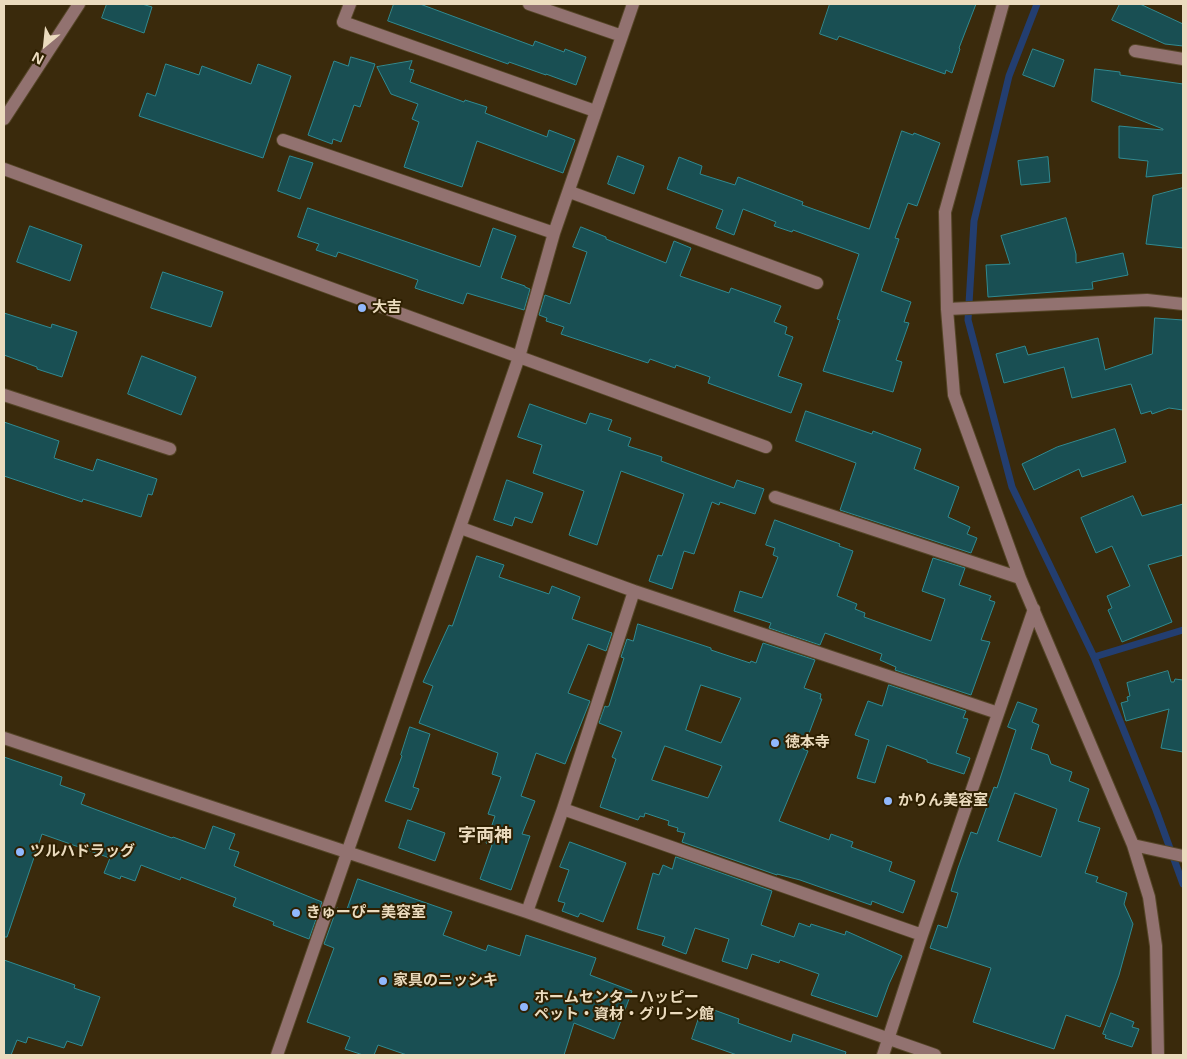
<!DOCTYPE html>
<meta charset="utf-8">
<style>
body{margin:0}
#map{position:relative;width:1187px;height:1059px;overflow:hidden;background:#3a2a0c;font-family:"Open Sans",sans-serif}
canvas{display:block}
.frame{position:absolute;inset:0;border:5px solid #ebdbbe;pointer-events:none}
.north{position:absolute;left:20px;top:20px;width:50px;height:50px;-webkit-text-stroke:4px #2f2002;paint-order:stroke;rotate:208deg;font-size:14px;font-weight:700;line-height:20px;text-align:center;color:#ebdbbe}
.north::after{content:'';display:block;margin:auto;width:18px;height:22px;background:#ebdbbe;clip-path:polygon(50% 0,100% 100%,50% 72%,0 100%)}
</style>
<div id="map">
<canvas width="1187" height="1059"></canvas>
<div class="frame"></div>
<div class="north">N</div>
</div>
<script>
const g = document.querySelector('canvas').getContext('2d');
g.lineJoin = 'round';
function strokePath(path, color, width, dash) { g.strokeStyle = color; g.lineWidth = width; g.lineCap = dash ? 'butt' : 'round'; g.setLineDash(dash || []); g.stroke(path); }
function fill(path, color) { g.fillStyle = color; g.fill(path, 'evenodd'); }
function write(font, color, halo, rows, align = 'center') {
  g.font = font + ' "Open Sans","Noto Sans JP",sans-serif'; g.lineWidth = 4; g.setLineDash([]); g.textBaseline = 'middle'; g.strokeStyle = halo; g.fillStyle = color; for (const [text, x, y, turn = 0] of rows) {
    g.save(); g.translate(x, y); g.rotate((+turn || 0) * Math.PI / 180); g.textAlign = isNaN(turn) ? turn : align; if (halo) g.strokeText(text, 0, 0); g.fillText(text, 0, 0); g.restore();
  }
}
const stream = new Path2D(`
 M1037 4 1009 76 974 221 968 320 1012 487 1094 657 1156 810 1183 884
 M1094 657 1183 630`);
const building = new Path2D(`
 M107 4H142L152 7 144 33 102 18Z
 M394 4H420L533 46 535 41 564 52 565 49 586 57 576 85 546 74V75L509 62 508 64 388 21Z
 M830 4H976L959 48 960 49 952 73 946 70 945 74 839 36 837 40 820 34Z
 M1120 4H1140L1183 24V46L1165 44 1112 20Z
 M1033 49 1064 60 1054 87 1023 75Z
 M351 57 375 64 360 107 354 105 341 142 333 139 332 144 308 135 334 61 348 66Z
 M412 61 409 69 414 70 410 82 464 102 465 100 487 107 485 113 547 137 549 130 575 140 563 173 477 141 462 187 404 167 419 122 412 119 418 104 391 94 377 67Z
 M166 64 199 75 202 66 251 84 258 64 291 76 263 158 139 116 147 93 155 96Z
 M1095 69 1120 72V75L1183 84V173L1146 177 1148 161 1119 158V126L1163 130V129L1092 101Z
 M902 131 913 135 914 133 940 143 917 206 908 203 895 238 899 239 881 291 911 302 904 322 909 323 896 360 902 362 893 392 823 371 840 320 837 319 859 254 793 230 792 232 774 226 776 222 743 209 734 235 716 228 723 210 667 189 679 157 702 166 700 174 735 185 738 177 803 202 802 205 869 229Z
 M290 156 313 163 300 199 278 191Z
 M618 156 644 166 634 194 608 184Z
 M1048 157 1050 182 1021 185 1018 161Z
 M1183 188V248L1146 244 1153 196Z
 M308 208 480 267 493 228 516 236 501 278 525 286V287L530 289 524 310 467 293 463 304 415 288 418 280 404 275 338 252 336 257 316 250 319 244 298 237Z
 M1066 218 1076 254V263L1123 253 1128 275 1092 282 1093 289 988 297 986 265 1010 264 1001 236Z
 M30 226 82 245 70 281 17 262Z
 M581 227 606 237V239L666 263 674 241 691 248 680 276 729 293 731 288 781 306 774 322 787 327 785 334 793 337 778 376 802 384 791 413 708 383 710 377 676 365 675 368 650 359 648 363 561 334 564 327 546 321 547 318 539 315 545 295 570 304 587 252 573 247Z
 M163 272 223 292 211 327 151 308Z
 M4 313 51 328 52 324 77 332 62 377 37 369V367L4 355Z
 M1155 318 1183 320V410L1169 408 1152 414 1151 411 1141 414 1131 384 1072 398 1064 367 1004 383 996 354 1025 346 1028 355 1098 338 1105 370 1152 354Z
 M142 356 196 377 181 415 128 394Z
 M530 404 586 424 590 413 612 420 608 430 631 438 628 446 662 457 661 461 734 488 737 480 764 489 755 514 720 502 719 505 712 502 694 554 684 551 672 589 649 581 658 555 662 556 684 494 621 471 597 545 569 535 584 491 533 473 542 445 518 437Z
 M806 411 872 434 873 431 921 449 914 469 959 487 948 517 970 527 967 534 977 538 971 553 840 510 856 463 796 441Z
 M4 422 59 441 54 458 93 471 97 459 157 479 152 495 148 494 141 517 83 499 82 502 4 476Z
 M1115 429 1126 462 1082 477 1079 469 1034 490 1022 464 1057 447Z
 M507 480 543 493 532 523 515 517 512 526 494 520Z
 M1133 496 1142 516 1183 504V555L1148 565 1172 622 1122 642 1108 610 1112 608 1107 596 1130 586 1112 546 1096 553 1081 518Z
 M775 520 840 544 839 546 853 551 837 596 857 604 855 609 865 613 864 617 931 641 945 599 922 591 933 558 965 568 959 585 991 596 989 600 995 602 981 640 990 642 971 695 895 670 896 667 880 660 882 654 825 633 820 645 769 628 771 623 734 611 740 591 762 598 778 557 773 555 775 548 766 545Z
 M477 556 504 565 499 577 549 594 552 586 580 597 572 619 612 633 606 651 588 644 568 693 590 701 565 764 536 753 521 796 535 801 522 834 530 836 511 890 480 879 492 845 486 843 495 816 488 814 501 777 492 774 498 753 419 723 433 686 423 682 449 625 452 626Z
 M638 624 711 648V650L750 663 751 661 756 663 763 643 815 660 804 688 821 694 820 699H822L803 749 808 751 779 821 829 840 831 834 853 842 851 847 892 862 889 871 915 881 903 913 872 901 871 905 800 880 777 874V875L682 842 685 833 677 831 678 828 668 825 669 821 645 813 644 817 640 816 638 820 600 807 616 759 612 757 622 732 599 723 605 706 607 707 609 706 624 658 621 657 627 639 633 641ZM701 685 741 698 721 743 686 730ZM665 746 722 766 708 798 652 780Z
 M1168 671 1171 682H1174L1175 679 1183 680V752L1161 748 1169 709 1126 721 1121 703 1128 701 1127 697 1130 696 1127 683Z
 M889 685 966 711 963 718 968 719 956 753 970 758 964 774 927 762V760L887 745 875 783 857 778 869 740 855 735 868 701 882 706Z
 M1018 702 1037 709 1032 722 1039 725 1031 749 1048 755 1051 764 1072 772 1069 781 1089 789 1078 821 1100 828 1085 873 1098 877 1096 882 1127 893 1124 904 1133 924 1119 975 1100 1027 1066 1015 1054 1049 973 1022 991 968 930 948 938 925 947 928 958 893 951 891 958 868 971 832 977 834 994 787 997 788 1016 730 1008 727ZM1015 793 1057 809 1041 857 998 841Z
 M410 727 430 734 413 787 419 789 411 810 385 801 402 756 401 755Z
 M4 757 62 777 60 785 85 794 81 804 172 838 173 837 205 849 213 826 235 834 229 849 239 852 234 866 322 902 309 939 273 925 274 922 233 906 236 898 181 877 180 880 141 865 135 881 121 876 120 879 104 873 110 858 42 834 7 937H4Z
 M408 820 445 833 435 861 399 848Z
 M570 842 626 863 603 922 580 913 578 917 562 911 565 903 558 901 569 870 560 867Z
 M676 857 772 891 761 925 794 937 799 923 810 927 811 924 845 935 846 931 902 956 889 984 877 1017 811 995 819 974 780 960 779 963 752 954 747 969 722 961 729 939 695 928 686 954 662 945 665 937 637 929 653 873 659 875 663 865 672 869Z
 M358 879 452 912 443 935 486 951 488 945 520 956 526 935 596 958 590 975 632 991 614 1039 574 1023 564 1055H407L378 1045 374 1055H363L345 1049 350 1037 307 1022 334 948 324 944 337 908 346 911Z
 M4 960 75 985 74 988 100 997 82 1046 67 1041 64 1048 28 1037 26 1043 17 1040 11 1055H4Z
 M703 1006 739 1019 738 1023 791 1042 793 1034 846 1052 845 1055H737L692 1039Z
 M1111 1013 1134 1022 1132 1027 1139 1029 1132 1047 1105 1038 1106 1035 1103 1034Z`);
const minor = new Path2D(`
 M350 4 343 22 595 111
 M529 4 622 36
 M1003 4 945 212 947 309 954 395 1020 578 1133 845 1149 897 1156 946 1158 1055
 M1135 51 1183 59
 M4 119 79 4
 M283 140 554 233
 M4 169 766 447
 M570 192 817 283
 M947 309 1147 300 1183 304
 M4 395 170 449
 M775 497 1020 578
 M461 528 634 591 998 713
 M4 738 527 912 935 1055
 M563 809 922 935
 M1133 845 1183 856
 M527 912 563 809 634 591
 M277 1055 519 357 554 233 633 4
 M883 1055 922 935 1034 609`);
const markers = [
 [362,308,5,"#91b8fd"],
 [775,743,5,"#91b8fd"],
 [888,801,5,"#91b8fd"],
 [20,852,5,"#91b8fd"],
 [296,913,5,"#91b8fd"],
 [383,981,5,"#91b8fd"],
 [524,1007,5,"#91b8fd"]
];
const poiNames = [
 ["大吉",372,308],
 ["徳本寺",785,743],
 ["かりん美容室",898,801],
 ["ツルハドラッグ",30,852],
 ["きゅーぴー美容室",306,913],
 ["家具のニッシキ",393,981],
 ["ホームセンターハッピー",534,998],
 ["ペット・資材・グリーン館",534,1015]
];
const quarterNames = [
 ["字両神",485,836]
];
strokePath(stream, '#233e70', 7);
fill(building, '#194f53');
strokePath(building, '#308a91', 1);
strokePath(minor, '#564628', 14);
strokePath(minor, '#927270', 12);
for (const [x, y, r, color] of markers) { const dot = new Path2D(); dot.arc(x, y, r, 0, 2 * Math.PI); g.fillStyle = color; g.fill(dot); strokePath(dot, '#2f2002', 2); }
write('bold 15px', '#ebdbbe', '#2f2002', poiNames, 'left');
write('bold 18px', '#ebdbbe', '#2f2002', quarterNames);
</script>
